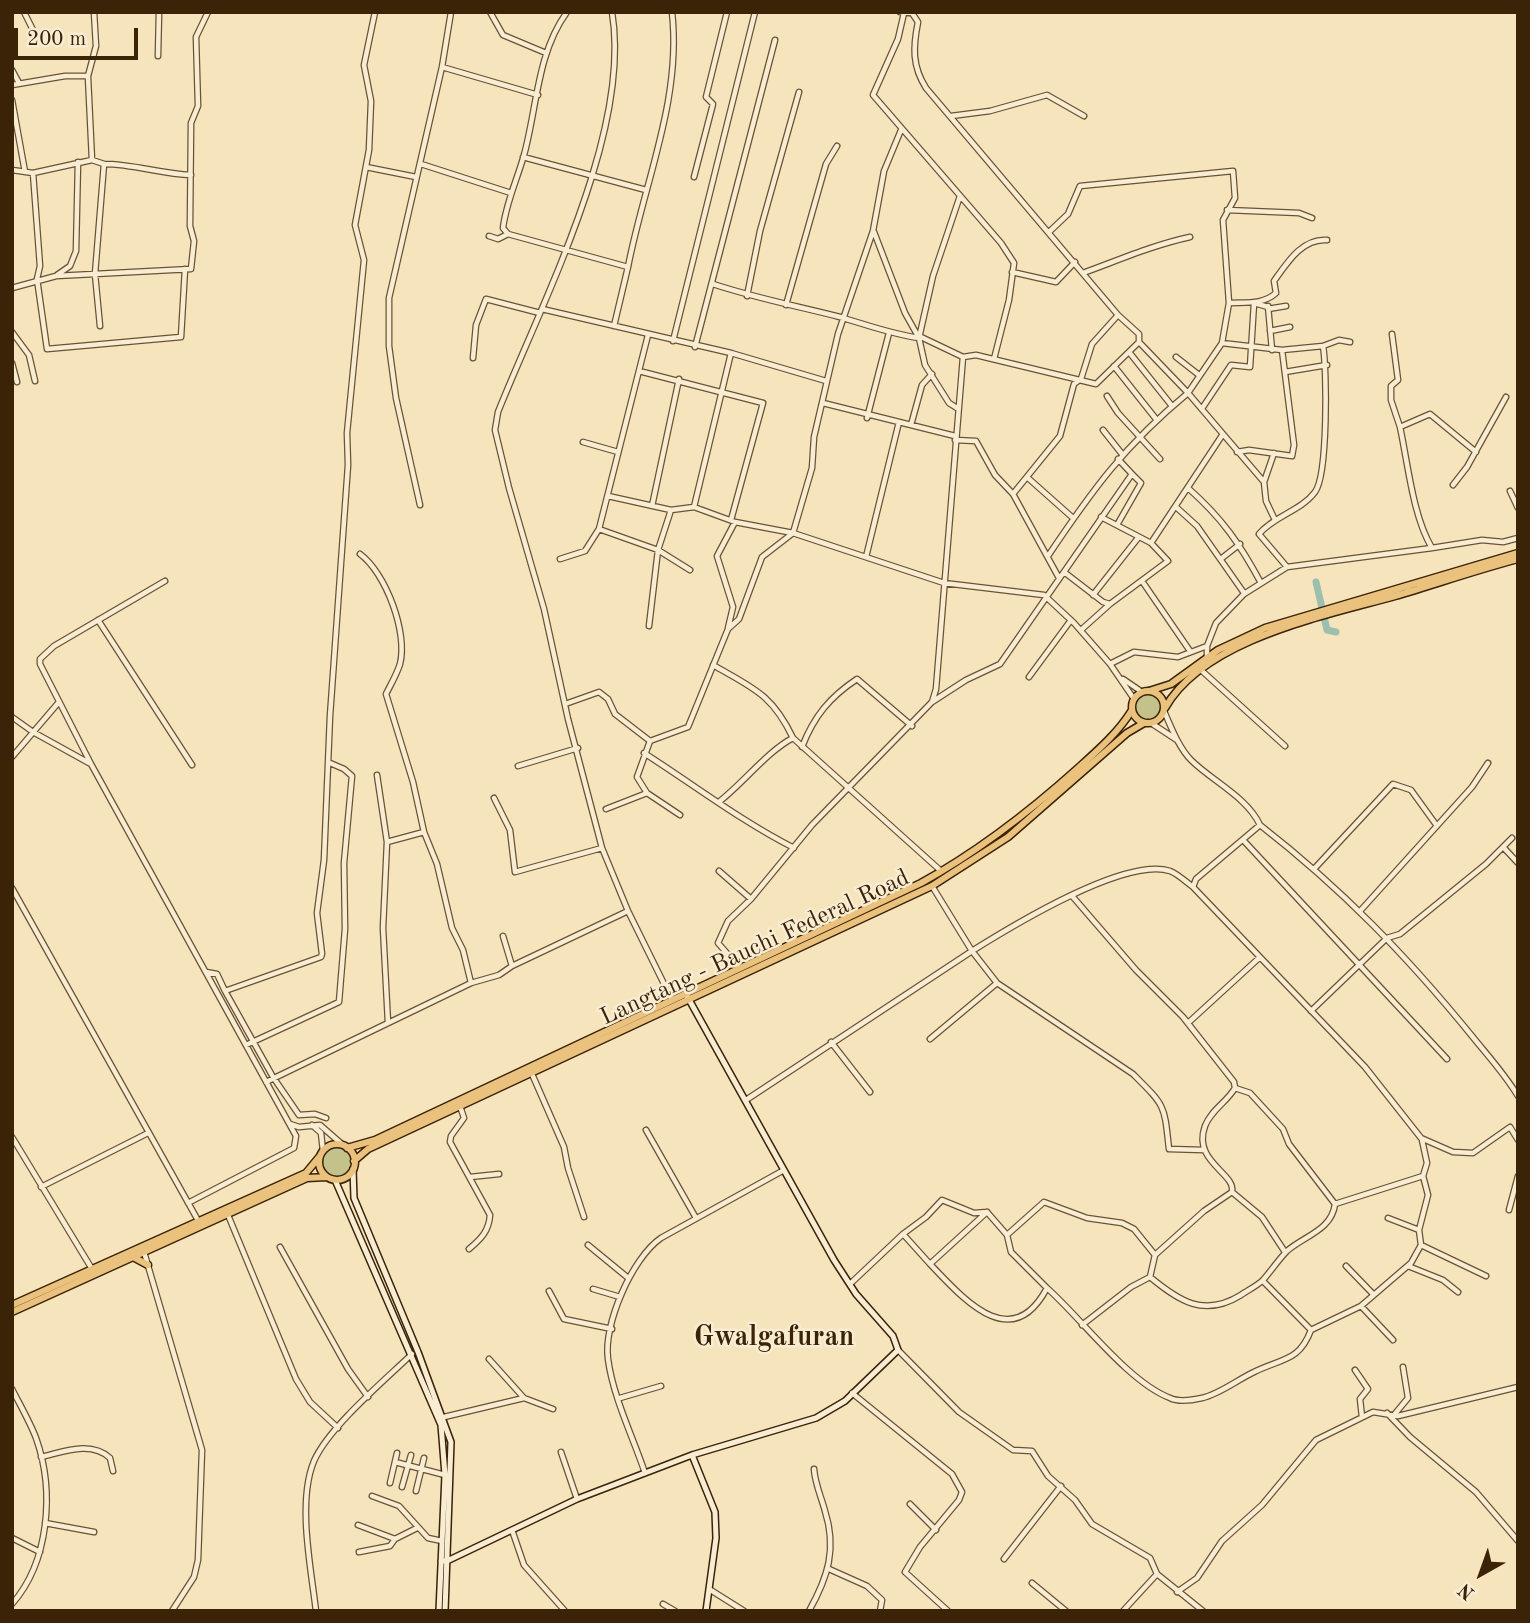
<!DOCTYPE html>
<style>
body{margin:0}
#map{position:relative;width:1530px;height:1623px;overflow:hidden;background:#f5e4bc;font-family:"Old Standard TT",serif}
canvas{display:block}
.frame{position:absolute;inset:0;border:14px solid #3b2308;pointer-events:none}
.north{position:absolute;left:1446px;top:1539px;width:70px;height:70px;-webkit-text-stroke:5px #f8edd3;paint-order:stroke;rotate:220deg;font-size:19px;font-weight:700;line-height:28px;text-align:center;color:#3b2308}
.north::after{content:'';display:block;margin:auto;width:24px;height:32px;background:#3b2308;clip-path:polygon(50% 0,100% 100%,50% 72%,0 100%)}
.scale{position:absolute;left:14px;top:28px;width:124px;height:32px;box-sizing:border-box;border:4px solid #3b2308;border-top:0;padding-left:9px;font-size:21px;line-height:24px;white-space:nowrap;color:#3b2308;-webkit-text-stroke:5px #f8edd3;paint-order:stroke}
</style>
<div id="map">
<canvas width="1530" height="1623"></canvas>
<div class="frame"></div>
<div class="north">N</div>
<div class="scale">200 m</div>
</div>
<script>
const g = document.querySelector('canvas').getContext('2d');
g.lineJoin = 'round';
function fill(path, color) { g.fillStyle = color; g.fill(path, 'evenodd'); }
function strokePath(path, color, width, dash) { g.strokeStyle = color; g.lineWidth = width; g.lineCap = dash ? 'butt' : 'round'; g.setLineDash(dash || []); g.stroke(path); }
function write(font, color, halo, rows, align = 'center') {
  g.font = font + ' "Old Standard TT",serif'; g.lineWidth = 5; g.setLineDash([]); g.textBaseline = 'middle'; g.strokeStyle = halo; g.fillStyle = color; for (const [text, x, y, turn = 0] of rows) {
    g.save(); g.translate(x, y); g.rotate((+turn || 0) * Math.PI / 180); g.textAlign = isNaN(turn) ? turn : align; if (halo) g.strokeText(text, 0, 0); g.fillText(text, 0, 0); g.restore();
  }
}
const green = new Path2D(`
 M1134 707a14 14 0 1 1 28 0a14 14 0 1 1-28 0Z
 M321 1162a16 16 0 1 1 32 0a16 16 0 1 1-32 0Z`);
const river = new Path2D(`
 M1316 582 1327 630 1336 632`);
const street = new Path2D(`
 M24 12 33 30
 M490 12 503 35 546 53
 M567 12C537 53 537 108 524 155 517 180 506 203 503 228L508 234 628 267C644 183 682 99 672 12
 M900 12 912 13 918 22C913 47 912 66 926 88L1118 315 1092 344 1081 379 1074 384 1060 436 1013 494
 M904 13 898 39 873 95 1001 243 1014 263 1009 300 994 359
 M158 56 159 12
 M442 67 538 95
 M12 70 19 83
 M88 77 92 160
 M12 85 65 76H88L96 46 94 12
 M12 100 25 172
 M951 116 990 111 1047 95 1084 116
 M523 157 646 190
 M104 164C134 164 161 174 191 175
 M421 164 511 193
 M366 167 416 177
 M12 170 33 173 92 160 104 164 95 274 100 326
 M33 173 40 266 37 279 47 349 181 337 185 269
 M694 177 713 104 706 97 727 12
 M1227 210 1299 213 1312 218
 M874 232 905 313 919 338 925 365 949 403 957 408
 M1049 232 1068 214 1080 186 1233 171 1235 198 1223 220 1229 303 1222 343
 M489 236 498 239 508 234
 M1012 272 1056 282 1075 262
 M1083 273C1119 260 1153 245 1190 237
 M57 275 70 266 76 251 78 162
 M713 284C755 298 797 306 840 317 867 325 891 334 919 338L933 276 960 196
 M12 288 56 276 191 269 194 241 190 226 191 123 198 106 196 37 208 12
 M747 296 760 231 799 92
 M1229 303C1245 302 1263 305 1276 293L1274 281C1287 263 1302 238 1327 240
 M786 305 826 164 837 146
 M1268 306 1272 350
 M542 309 731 353 826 381
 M1268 309 1286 306
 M1118 315 1139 334V342
 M614 326 628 267
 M1270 331 1290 327
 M12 332 29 355 35 381
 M1392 334 1398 380 1391 386V400L1400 427
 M921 337 963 357
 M673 341 755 12
 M695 347 775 40
 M1129 352 1172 406
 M1176 357 1199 375
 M473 358 476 325 486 299 540 313
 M12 363 17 382
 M1114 366 1156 419
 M639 371 763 403 731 520
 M1285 372 1327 365
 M1107 396 1118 413 1160 459
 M823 403 955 436
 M1203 407 1231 365 1250 367 1254 303 1268 307
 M867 418 889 333
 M911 425 922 385 932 374
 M1103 430 1122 454
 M955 440 976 441 995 475 1013 494 1059 578
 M583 442 618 452
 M1237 452 1249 450 1292 456 1294 445 1282 350
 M1476 452 1430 414 1400 427C1408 464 1413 517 1432 548L1482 540 1503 542 1518 538
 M1028 478 1073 518
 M1264 482 1274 453
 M1453 485 1467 467 1506 397
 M1188 488C1222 518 1240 544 1261 583
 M1510 491 1518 508
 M608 496 671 510
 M420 505 396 398 389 346V298L442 67 451 12
 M652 506 679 379
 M694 507 731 353
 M1176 507 1197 526 1244 593
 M1117 525 1141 483 1132 474
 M599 529 648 335
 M1151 543 1223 434
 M360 554C386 573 408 633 400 664 397 674 391 684 386 694L413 782 424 832
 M1048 556C1093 489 1125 445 1188 393L1264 482 1266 501 1275 520
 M866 557 899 422
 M1222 558 1240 544
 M560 559 585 551 599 529 658 550 690 570
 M1287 567 1259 534C1274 516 1301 511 1315 492 1328 475 1327 369 1323 346
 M1064 572 1103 602 1110 604 1168 561 1151 543 1101 517
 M165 581 54 646 40 659V664L91 764 296 1136 294 1148 188 1203
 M1142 581 1190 651
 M1093 595 1138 538
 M98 620 192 765
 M649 626 658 550 671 510 694 507 735 522 793 533 944 583 1044 595 1074 623 1110 664 1134 699
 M728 628 733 607 717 556 735 522
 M1081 630 1110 604
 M1207 657V646L1216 623 1244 594 1287 567 1432 548
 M1110 664 1134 652 1178 657 1207 646
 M713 665C753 688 772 694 793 738L941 871
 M1201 670 1285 746
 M1029 677 1071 620
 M1123 679 1142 692
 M932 702 966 680 1000 664 1132 474 1118 459
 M568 703 599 692 608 699 615 714 650 741
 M1164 711C1171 727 1179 748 1191 760 1212 781 1247 797 1260 825 1342 889 1406 955 1472 1036 1488 1056 1504 1073 1518 1096
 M12 717 33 732 89 763
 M1151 723 1177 740
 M802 747C814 716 830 697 857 679L912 726
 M644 753C694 785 741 821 794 848
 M12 757 59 702
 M518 766 578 748
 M377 775 387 842 383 928 388 1023
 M647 793 680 815
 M494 798 510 830 515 872 602 848 628 911 672 1000
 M720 801C743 783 769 750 793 738
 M606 809 647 793 637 777 650 741 688 727 728 629 739 619 762 557 793 533 812 468 814 437 838 334 873 231 884 171 901 130
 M1244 841 1447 1059
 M387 842 424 832 437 864 452 928 463 950 471 983
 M602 848 568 719 544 609 509 488 495 430 498 412C542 302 632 131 612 12
 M1504 848 1518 863
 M1314 869 1393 784 1411 790 1437 826
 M719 871 751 899
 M932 886 972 951C1012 926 1125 857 1170 871 1178 874 1186 882 1193 887L1365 1067 1421 1138 1453 1152 1473 1153 1510 1127 1518 1140
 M1193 887 1196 879 1260 825
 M12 888 200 1224
 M1361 910 1472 787 1488 763
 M512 966 628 911
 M739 967 718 943 728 921 751 899 812 825 932 702 936 689 963 357 976 355 1096 384 1139 342 1188 393 1222 343 1282 350 1323 346 1339 340 1350 342
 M206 972 217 974 225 991 321 957 322 954 317 913 324 860 330 716 348 465 347 433 364 260 355 225 369 150 371 101 364 65 375 12
 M225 991 273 1077 299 1115 315 1114 326 1118
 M1311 1011 1387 938 1400 934 1486 864 1512 838
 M1188 1023 1259 958
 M930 1039 997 983
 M831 1042 870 1092
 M246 1045 339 1002 345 929 344 863 352 776 344 769 330 763
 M532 1074 564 1147 568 1168 584 1217
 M266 1082 471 983 499 975 512 966 503 936
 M746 1100 972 951 997 983 1133 1074C1166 1107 1164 1104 1169 1149L1204 1150
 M460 1106 464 1118 451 1136 450 1142 490 1215C489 1231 481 1239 469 1249
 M290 1124 299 1127 320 1125 344 1146
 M312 1125 321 1133 323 1151
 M646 1130 696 1218
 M12 1137 92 1269
 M470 1177 499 1174
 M41 1187 148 1133
 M1232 1192 1262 1217 1285 1252
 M1335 1204 1423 1176
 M1509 1210 1518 1176
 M228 1215 296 1379 310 1402 338 1428
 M1388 1218 1419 1230
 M903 1234 926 1217 942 1200 974 1213 987 1212
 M588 1245 627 1277
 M1421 1245 1486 1276
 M280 1247 348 1369 368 1397
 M144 1252 202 1450 198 1560 194 1577 172 1611
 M930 1264C962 1297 1011 1356 1047 1288L1011 1252 1007 1235
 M1346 1266 1374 1295
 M1408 1266 1443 1280 1458 1292
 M1150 1277C1179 1301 1204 1318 1241 1295 1248 1290 1257 1286 1263 1280 1271 1271 1279 1259 1287 1251 1304 1236 1332 1230 1335 1204L1289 1144 1283 1129 1250 1093 1235 1088
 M1263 1281 1311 1330
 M850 1284 903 1234 930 1264 987 1212 1007 1235 1044 1202 1087 1218 1122 1223 1134 1229 1155 1255 1204 1211 1232 1192C1236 1173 1192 1162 1205 1126 1211 1110 1227 1102 1235 1088L1234 1082 1183 1017 1136 970 1073 897
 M1047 1288C1081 1318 1128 1382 1170 1398 1178 1402 1193 1400 1202 1398 1220 1394 1237 1380 1254 1372 1282 1358 1299 1362 1311 1330L1361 1306 1411 1263 1421 1245 1419 1230 1428 1195 1423 1176 1427 1163 1422 1140
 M593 1289 620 1297
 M549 1291 564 1319 612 1329
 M1361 1306 1393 1340
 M1082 1325 1131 1287 1150 1277 1155 1255
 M898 1350 959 1412 1013 1450 1032 1451 1048 1476 1075 1500 1092 1524 1150 1558 1157 1574 1203 1611
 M489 1359 524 1398
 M1355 1370 1368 1389 1360 1399 1362 1417
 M12 1389C20 1405 30 1422 36 1438 55 1491 49 1562 12 1604
 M852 1393 952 1474 962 1492 959 1500 920 1547 905 1572 948 1611
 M620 1398 661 1386
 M1387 1413 1410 1437 1476 1492 1518 1541
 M1394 1415 1408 1398 1403 1367
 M444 1417 524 1398 553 1409
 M561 1452 577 1499
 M41 1457C63 1452 91 1440 110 1458L113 1471
 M395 1462 445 1475
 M645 1473C633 1437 613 1397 608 1359 603 1325 632 1258 661 1238L784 1170
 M390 1483 397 1453
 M402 1487 411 1455
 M416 1491 424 1458
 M372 1496 399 1506 428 1538 442 1541
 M910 1504 936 1530
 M45 1523 94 1532
 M358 1525 395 1539
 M512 1530 524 1565 565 1611
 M12 1538 40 1552
 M359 1552 390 1546 395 1539 417 1528
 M1004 1559 1061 1486
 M829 1569 867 1586 882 1600 880 1611
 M1032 1583 1066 1611
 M709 1589 744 1611
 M1177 1592 1197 1578 1222 1541 1262 1505 1316 1440 1373 1412 1398 1416 1518 1387
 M663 1604 675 1611
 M316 1611C311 1568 297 1502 314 1461 329 1427 384 1381 412 1354
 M809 1611C828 1577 837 1549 825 1511 821 1496 815 1484 814 1469
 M1123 1611 1157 1574`);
const secondary = new Path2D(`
 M353 1169 354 1198 418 1352 451 1442 445 1611
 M335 1180 441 1425 445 1475 439 1611
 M692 1455 715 1512 716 1538 706 1611
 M441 1561H447L577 1499 692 1455 816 1418 845 1401 898 1350 893 1336 856 1294 834 1260 687 996`);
const primary = new Path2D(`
 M1132 707a16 16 0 1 1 32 0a16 16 0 1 1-32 0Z
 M1149 691 1171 684 1218 650 1265 628 1518 553
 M1165 708C1204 639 1324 616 1395 596 1436 584 1476 570 1518 559
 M319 1162a18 18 0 1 1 36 0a18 18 0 1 1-36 0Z
 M347 1148 375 1140 921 883C979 851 1028 813 1077 769 1097 751 1118 733 1132 710
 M354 1161 368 1149 932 886 1008 837 1127 733 1144 723
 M135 1258 148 1265
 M12 1305 306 1173 320 1156
 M12 1312 307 1178 327 1177`);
const streetNames = [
 ["Langtang - Bauchi Federal Road",755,948,-25]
];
const quarterNames = [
 ["Gwalgafuran",774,1338]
];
fill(green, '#c4c28b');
strokePath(river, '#9cbfae', 7);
strokePath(street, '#6a5335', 7);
strokePath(secondary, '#3b2308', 8);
strokePath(primary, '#3b2308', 9);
strokePath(street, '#f8edd3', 4.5);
strokePath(secondary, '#f8edd3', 5);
strokePath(primary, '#eac27e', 6);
write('24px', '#3b2308', '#f8edd3', streetNames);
write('bold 28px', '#3b2308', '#f8edd3', quarterNames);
</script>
